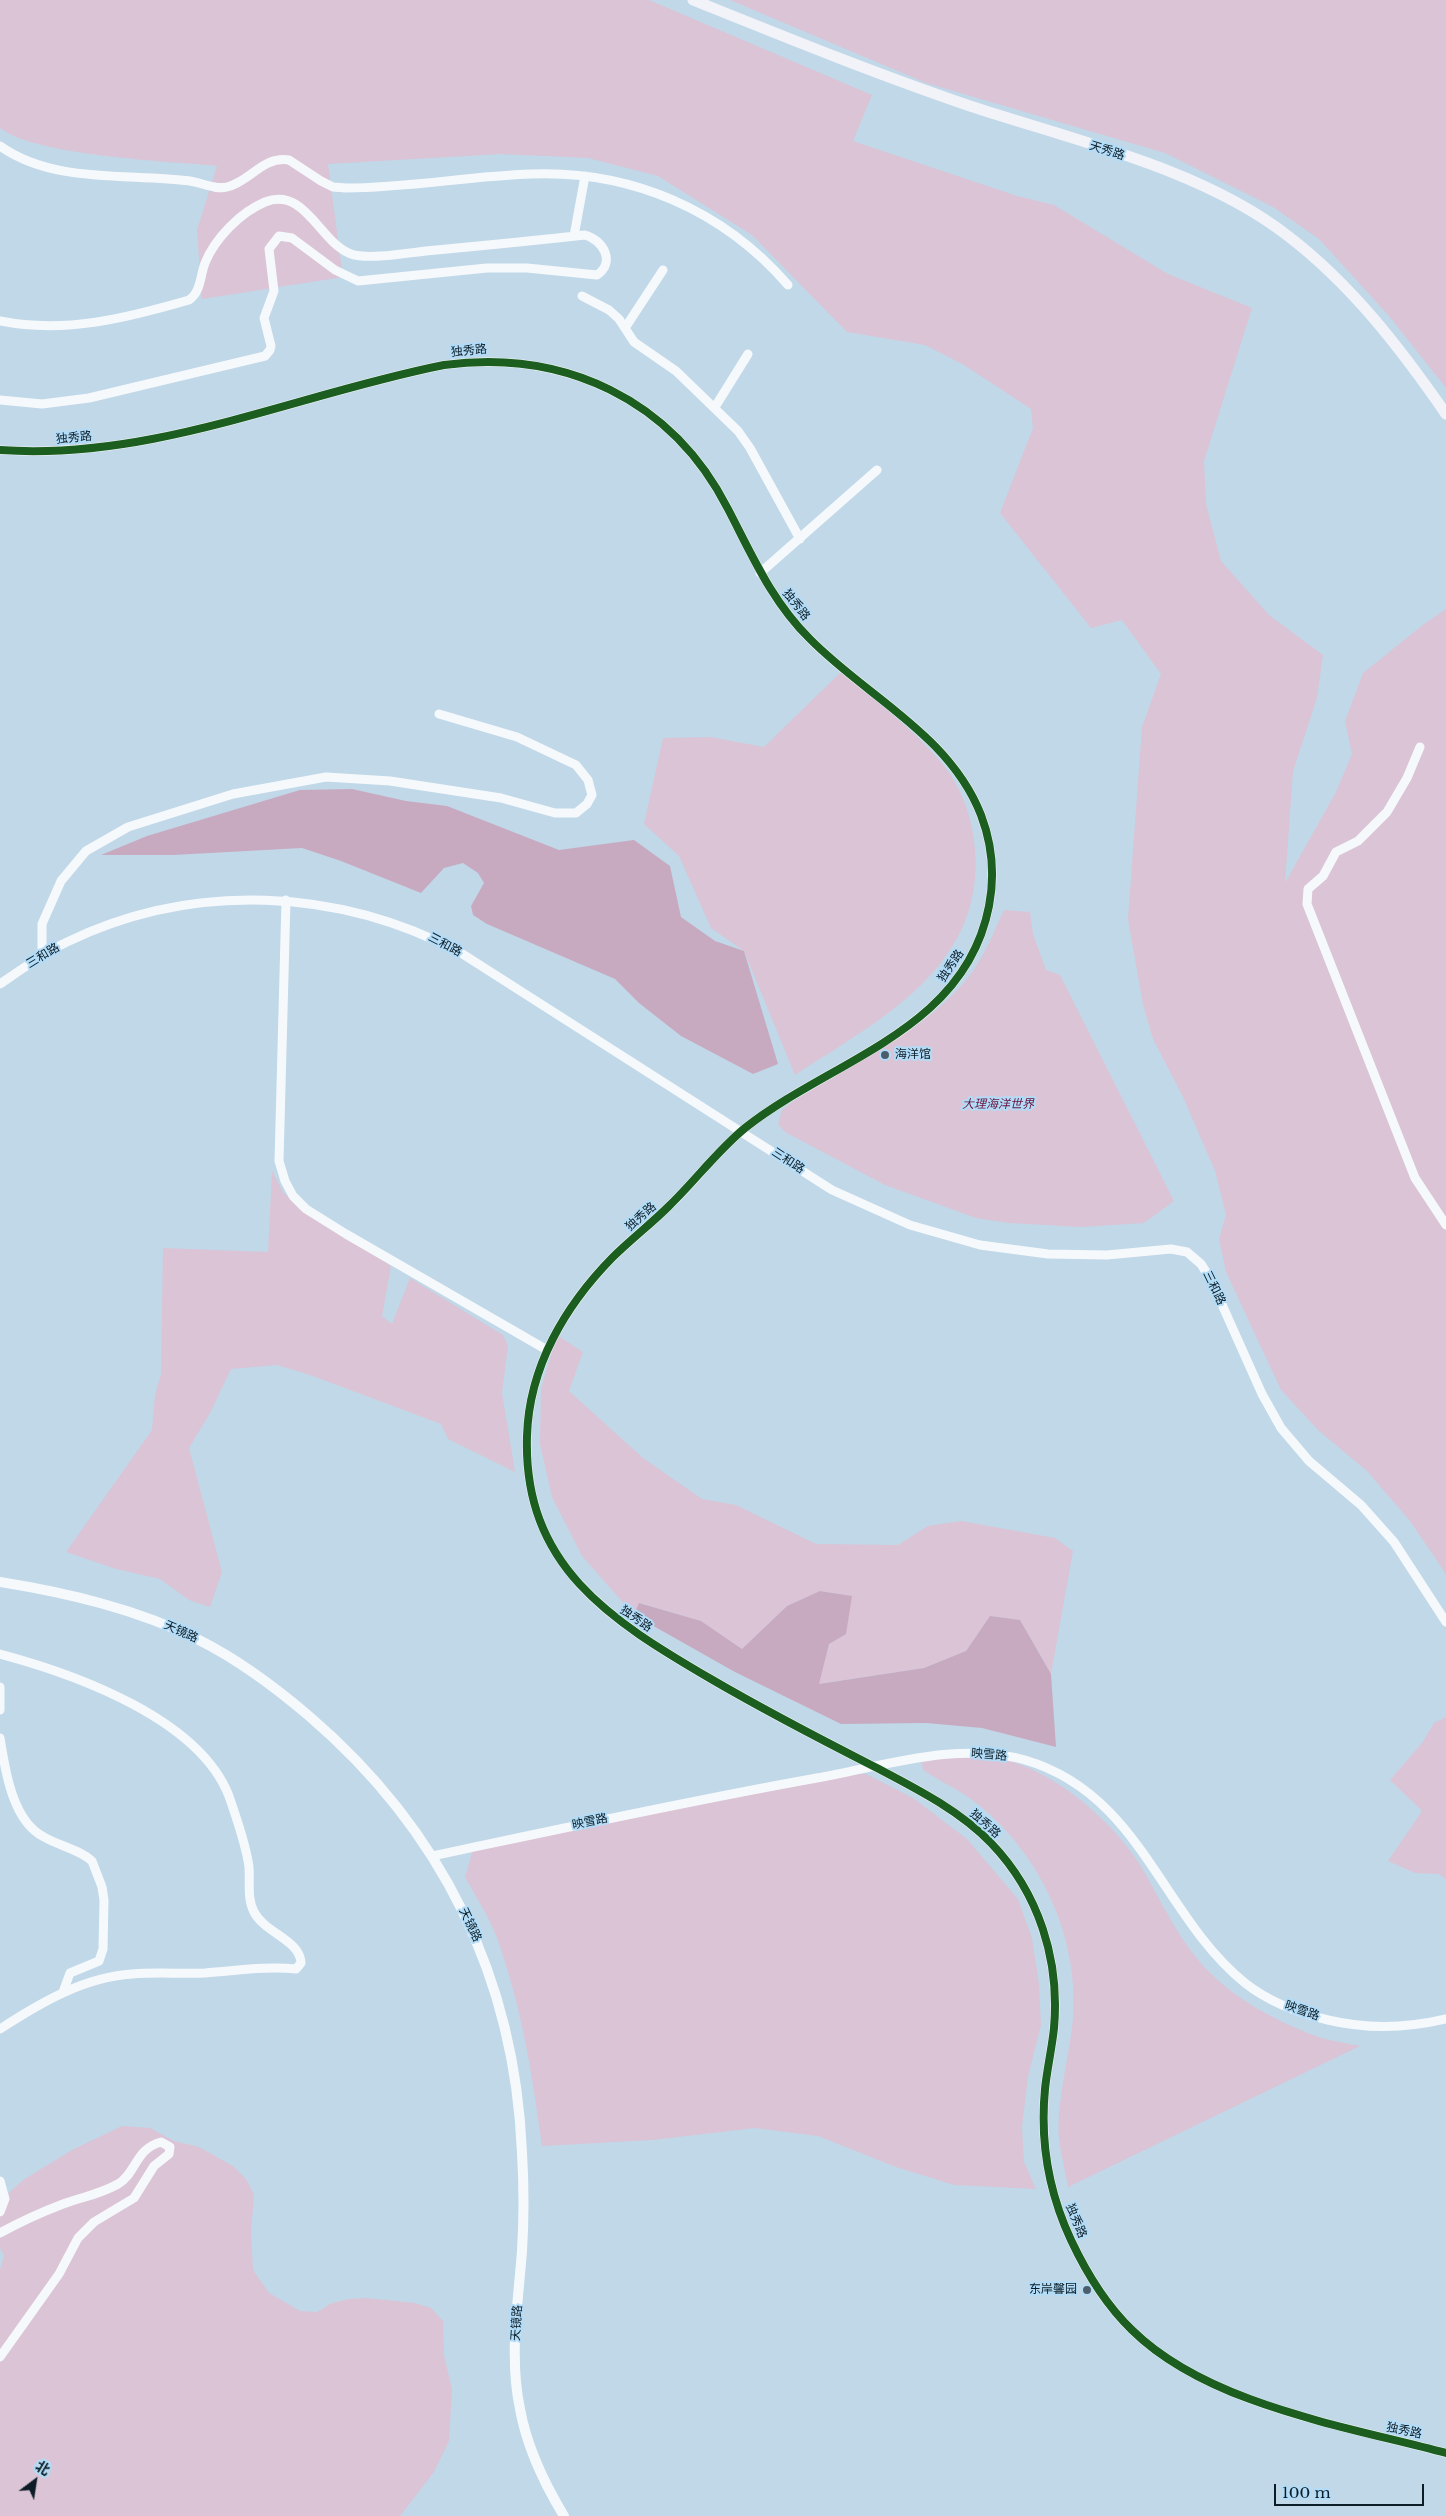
<!DOCTYPE html>
<meta charset="utf-8">
<style>
body{margin:0}
#map{position:relative;width:1446px;height:2516px;overflow:hidden;background:#c1d8e8;font-family:"Libre Baskerville","Noto Sans SC",serif}
canvas{display:block}
.north{position:absolute;left:10px;top:2456px;width:50px;height:50px;-webkit-text-stroke:4px #b2dcf7;paint-order:stroke;rotate:31deg;font-size:14px;font-weight:700;line-height:20px;text-align:center;color:#0d1d27}
.north::after{content:'';display:block;margin:auto;width:18px;height:22px;background:#0d1d27;clip-path:polygon(50% 0,100% 100%,50% 72%,0 100%)}
.scale{position:absolute;left:1274px;top:2484px;width:150px;height:22px;box-sizing:border-box;border:2px solid #0d1d27;border-top:0;padding-left:6px;font-size:15px;line-height:18px;white-space:nowrap;color:#0d1d27;-webkit-text-stroke:4px #b2dcf7;paint-order:stroke}
</style>
<div id="map">
<canvas width="1446" height="2516"></canvas>
<div class="north">北</div>
<div class="scale">100 m</div>
</div>
<script>
const g = document.querySelector('canvas').getContext('2d');
g.lineJoin = 'round';
function fill(path, color) { g.fillStyle = color; g.fill(path, 'evenodd'); }
function strokePath(path, color, width, dash) { g.strokeStyle = color; g.lineWidth = width; g.lineCap = dash ? 'butt' : 'round'; g.setLineDash(dash || []); g.stroke(path); }
function write(font, color, halo, rows, align = 'center') {
  g.font = font + ' "Libre Baskerville","Noto Sans SC",serif'; g.lineWidth = 4; g.setLineDash([]); g.textBaseline = 'middle'; g.strokeStyle = halo; g.fillStyle = color; for (const [text, x, y, turn = 0] of rows) {
    g.save(); g.translate(x, y); g.rotate((+turn || 0) * Math.PI / 180); g.textAlign = isNaN(turn) ? turn : align; if (halo) g.strokeText(text, 0, 0); g.fillText(text, 0, 0); g.restore();
  }
}
const green = new Path2D(`
 M0 0H649L872 95 853 141 1017 196 1054 205 1168 274 1252 308 1204 461 1206 504 1221 561 1269 615 1323 655 1317 698 1293 771 1285 883 1336 792 1352 754 1345 721 1363 673 1424 624 1446 609V1574L1410 1521 1367 1471 1319 1431 1281 1390 1226 1272 1219 1239 1226 1215 1215 1171 1183 1097 1153 1039 1143 1005 1128 919 1142 727 1161 674 1122 620 1091 628 1000 513 1033 428 1031 409 964 365 925 345 847 332 752 235 658 176 588 158 500 154 328 164 343 277 202 299 197 230 217 166C167 161 36 156 0 128Z
 M730 0H1446V388L1389 316 1319 239 1273 207 1165 153 926 83Z
 M841 672C874 700 911 727 939 760 961 784 973 819 975 850 984 968 879 1020 795 1075L744 951 711 928 679 856 644 824 663 738 710 737 764 747Z
 M1004 910 1030 912 1033 934 1046 970 1060 975 1174 1201 1144 1223 1081 1227 1009 1223 976 1218 885 1185 785 1132 778 1124 782 1110 792 1102C850 1065 937 1025 975 968 987 950 995 929 1004 910Z
 M272 1171 283 1192 294 1203 391 1266 382 1316 392 1324 410 1278 503 1335 508 1345 502 1393 515 1472 448 1439 441 1424 310 1375 277 1365 231 1369 210 1413 189 1448 222 1572 210 1607 189 1600 160 1579 116 1569 66 1552 152 1430 155 1395 161 1374 163 1248 268 1252Z
 M557 1335 583 1352 569 1391 643 1458 702 1499 736 1505 816 1544 898 1545 928 1526 961 1521 1055 1538 1073 1551 1051 1674 1020 1620 990 1616 966 1651 924 1668 818 1684 829 1644 852 1596 821 1591 787 1606 742 1649 701 1621 640 1603 634 1615 582 1556 552 1497 540 1444 541 1389Z
 M1446 1717V1879L1439 1874 1415 1873 1388 1861 1422 1811 1390 1780 1422 1743 1434 1723Z
 M964 1754C978 1756 992 1757 1005 1760 1056 1772 1116 1824 1142 1868 1160 1899 1176 1934 1199 1961 1229 1996 1273 2020 1316 2036 1329 2041 1346 2043 1360 2046L1068 2187C1065 2171 1061 2155 1059 2139 1056 2102 1070 2055 1073 2018 1079 1941 1044 1862 986 1811 967 1793 944 1784 923 1770L922 1763 929 1758Z
 M830 1772 866 1774 913 1798 967 1839 1018 1899 1032 1938 1039 1984 1041 2025 1028 2077 1022 2127 1024 2162 1036 2189 954 2185 896 2167 818 2136 755 2128 653 2140 542 2146C532 2073 522 2008 497 1938 489 1917 476 1897 465 1877L473 1850Z
 M122 2126 150 2128 174 2141 199 2147 233 2166 246 2179 254 2195 251 2232 253 2270 269 2293 300 2311 317 2312 332 2303 349 2299 366 2298 415 2303 431 2308 443 2321 444 2355 452 2389 449 2441 434 2472 400 2516H0V2270L4 2256 0 2248V2201L23 2180 72 2150Z`);
const forest = new Path2D(`
 M352 789 406 801 447 806 559 850 634 840 670 866 681 917 715 941 744 951 778 1064 753 1074 681 1036 639 1003 615 979 487 924 473 915 471 906 484 883 478 873 463 863 444 868 421 893 341 861 302 848 173 855H101L147 836 300 790Z
 M820 1591 852 1596 846 1634 829 1644 819 1684 924 1668 966 1651 990 1616 1020 1620 1051 1674 1056 1747 982 1728 926 1723 841 1724 735 1672 634 1615 639 1603 701 1621 742 1649 787 1606Z`);
const minor = new Path2D(`
 M0 146C53 184 128 173 190 181 202 183 216 190 227 187 251 181 262 156 289 160L321 181 333 187 346 188C408 188 469 176 531 174 631 170 723 210 788 285
 M574 236 585 176
 M582 296 609 310 619 319 634 342 676 371 738 431 750 448 800 539
 M0 321C65 334 127 318 189 300 201 292 200 276 205 263 215 238 241 212 265 202 305 186 320 243 351 254 368 260 408 253 426 251 479 246 532 241 585 235 603 240 616 262 597 275L527 268H487L358 281 335 270 292 238 279 236 269 249 274 291 264 318 271 346 270 350 265 356 89 398 42 404 0 400
 M625 328 663 270
 M715 407 748 354
 M0 450C153 461 297 394 444 365 564 349 672 399 728 509 752 555 772 602 810 639 867 697 950 735 981 815 992 844 995 875 989 906 965 1031 832 1059 745 1128 717 1151 695 1181 669 1206 651 1224 630 1240 612 1258 565 1306 529 1367 527 1436 523 1566 610 1620 711 1679 764 1710 820 1739 875 1767 915 1788 959 1810 991 1843 1039 1893 1060 1960 1054 2028 1052 2048 1047 2069 1045 2089 1040 2141 1049 2193 1071 2240 1086 2272 1106 2305 1132 2330 1208 2405 1346 2426 1446 2453
 M760 573 877 470
 M1420 747 1407 778 1387 812 1358 841 1336 852 1323 876 1308 889 1307 904 1415 1178 1446 1225
 M286 900 279 1161 285 1181 293 1196 306 1209 346 1234 547 1350
 M42 956V924L61 881 86 851 128 827 233 794 326 777 390 781 501 798 555 813H576L587 804 592 795 588 780 576 765 517 737 439 714
 M0 984C22 969 44 953 67 942 193 881 339 888 461 953L832 1190 910 1225 980 1245 1048 1254 1107 1255 1171 1249 1187 1252 1201 1264 1211 1280 1262 1394 1281 1428 1309 1461 1361 1505 1394 1542 1446 1622
 M0 1654C75 1674 205 1720 231 1802 238 1823 246 1845 249 1867 250 1882 247 1899 254 1912 265 1933 300 1940 301 1963L296 1969C265 1966 236 1971 205 1973 181 1974 156 1972 132 1974 84 1977 40 2003 0 2029
 M0 1687V1710
 M0 1738C5 1769 12 1821 44 1837 59 1846 79 1849 92 1861L102 1887 104 1900 103 1949 99 1961 70 1973 63 1992
 M432 1856C560 1829 688 1801 817 1778 884 1766 958 1741 1025 1760 1141 1794 1161 1915 1245 1983 1269 2002 1298 2013 1328 2020 1366 2029 1408 2028 1446 2019
 M0 2181 5 2199 0 2212
 M0 2233C20 2222 42 2212 63 2204 82 2197 101 2194 118 2184 136 2174 135 2149 161 2142L170 2147 169 2154 154 2166 134 2198 94 2222 78 2238 59 2274 0 2357`);
const tertiary = new Path2D(`
 M0 1582C68 1593 137 1609 199 1640 239 1660 275 1687 309 1716 442 1830 515 1978 522 2153 524 2186 524 2219 522 2251 518 2304 509 2357 520 2409 527 2448 544 2483 564 2516`);
const secondary = new Path2D(`
 M693 0C785 37 876 74 970 106 1073 140 1203 169 1288 236 1352 285 1401 349 1446 414`);
const cycleway = new Path2D(`
 M0 450C153 461 297 394 444 365 564 349 672 399 728 509 752 555 772 602 810 639 867 697 950 735 981 815 992 844 995 875 989 906 965 1031 832 1059 745 1128 717 1151 695 1181 669 1206 651 1224 630 1240 612 1258 565 1306 529 1367 527 1436 523 1566 610 1620 711 1679 764 1710 820 1739 875 1767 915 1788 959 1810 991 1843 1039 1893 1060 1960 1054 2028 1052 2048 1047 2069 1045 2089 1040 2141 1049 2193 1071 2240 1086 2272 1106 2305 1132 2330 1208 2405 1346 2426 1446 2453`);
const markers = [
 [885,1055,5,"#4c5e6b"],
 [1087,2290,5,"#4c5e6b"]
];
const streetNames = [
 ["天秀路",1107,151,18],
 ["独秀路",469,351,-5],
 ["独秀路",74,438,-5],
 ["独秀路",796,605,52],
 ["三和路",445,945,28],
 ["三和路",43,956,-31],
 ["独秀路",951,966,-56],
 ["三和路",788,1161,33],
 ["独秀路",641,1217,-41],
 ["三和路",1214,1288,64],
 ["独秀路",636,1619,35],
 ["天镜路",181,1632,24],
 ["映雪路",989,1755,5],
 ["映雪路",590,1822,-12],
 ["独秀路",985,1824,42],
 ["天镜路",470,1925,65],
 ["映雪路",1302,2011,19],
 ["独秀路",1076,2221,68],
 ["天镜路",517,2323,-86],
 ["独秀路",1404,2431,12]
];
const poiNames = [
 ["海洋馆",895,1055],
 ["东岸馨园",1077,2290,"right"]
];
const parkNames = [
 ["大理海洋世界",998,1105]
];
fill(green, '#dac4d6');
fill(forest, '#c8aac0');
strokePath(minor, '#f6f9fc', 9);
strokePath(tertiary, '#f6f9fc', 10);
strokePath(secondary, '#f1f3f8', 11);
strokePath(cycleway, '#1b5e20', 8);
for (const [x, y, r, color] of markers) { const dot = new Path2D(); dot.arc(x, y, r, 0, 2 * Math.PI); g.fillStyle = color; g.fill(dot); strokePath(dot, '#b2dcf7', 2); }
write('12px', '#0d1d27', '#b2dcf7', streetNames);
write('12px', '#0d1d27', '#b2dcf7', poiNames, 'left');
write('italic 12px', '#6a133d', '#b2dcf7', parkNames);
</script>
